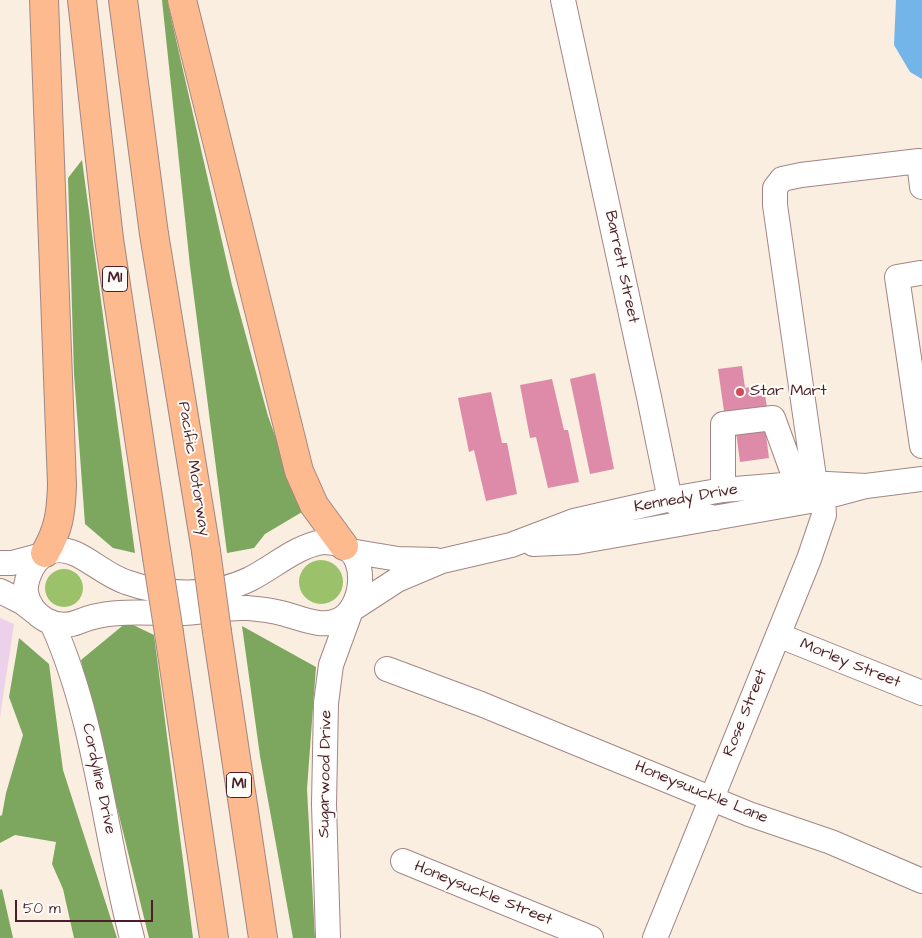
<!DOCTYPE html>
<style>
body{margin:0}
#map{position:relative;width:922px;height:938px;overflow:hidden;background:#f9eedf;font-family:"Architects Daughter",sans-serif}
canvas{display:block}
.scale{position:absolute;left:15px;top:900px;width:138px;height:22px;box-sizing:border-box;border:2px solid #4a1f2b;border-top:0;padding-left:6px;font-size:15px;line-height:18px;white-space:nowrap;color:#4a1f2b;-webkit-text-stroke:4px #fdfcf7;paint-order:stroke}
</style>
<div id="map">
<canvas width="922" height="938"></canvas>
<div class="scale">50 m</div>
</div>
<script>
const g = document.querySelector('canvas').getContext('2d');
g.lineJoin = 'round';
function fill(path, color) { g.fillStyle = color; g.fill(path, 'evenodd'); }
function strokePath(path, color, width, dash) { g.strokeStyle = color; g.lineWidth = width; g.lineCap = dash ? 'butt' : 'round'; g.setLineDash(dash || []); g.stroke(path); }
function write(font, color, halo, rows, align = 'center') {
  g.font = font + ' "Architects Daughter",sans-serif'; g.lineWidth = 4; g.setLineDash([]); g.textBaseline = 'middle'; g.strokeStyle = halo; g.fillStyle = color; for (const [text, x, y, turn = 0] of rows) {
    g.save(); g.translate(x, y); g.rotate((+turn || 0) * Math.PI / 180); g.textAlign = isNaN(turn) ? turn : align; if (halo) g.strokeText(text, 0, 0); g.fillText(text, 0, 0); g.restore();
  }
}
const built = new Path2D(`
 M0 618 14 624 0 717Z`);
const green = new Path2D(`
 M299 582a22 22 0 1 1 44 0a22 22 0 1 1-44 0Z
 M45 588a19 19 0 1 1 38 0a19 19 0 1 1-38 0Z`);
const forest = new Path2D(`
 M162 0H167L232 285 268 416 302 512 265 534 254 548 227 553 190 266Z
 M82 160 135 553 113 548 85 524 74 374 68 178Z
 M127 622 154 635 193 938H149L81 660Z
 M242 626 316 667 307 789 315 938H293L260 756Z
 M19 638 49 664 63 770 117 938H74L63 889 52 864 56 842 15 835 0 843V816L2 815 6 793 23 735 9 697Z
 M2 889 13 938H0V890Z`);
const water = new Path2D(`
 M896 0H922V79L910 72 894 45Z`);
const building = new Path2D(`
 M742 366 745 388 757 386 759 396 765 395 768 413H763L769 458 740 462 734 417 725 418 718 369Z
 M595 373 614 469 590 474 570 379Z
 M552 379 564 430H568L579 482 548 488 536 437 530 438 520 385Z
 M491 392 502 443H507L517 494 486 501 474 450 469 452 458 398Z`);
const minor = new Path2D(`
 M563 0 649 397 668 490C676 513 695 513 716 518
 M920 273 897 277 922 446
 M815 484 775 205V188L782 179 801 175 919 161 922 187
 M723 490V424L773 418 797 484
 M322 542C329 542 337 543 344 546 369 559 363 609 339 620 321 629 299 617 281 613 270 610 258 609 247 608 225 607 204 612 183 613 148 614 111 608 78 622 56 631 31 617 26 593 25 585 28 576 32 568 42 550 58 546 76 554 93 562 108 576 126 582 164 596 214 597 250 579 274 567 295 547 322 542Z
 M533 544 577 542 810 501 866 486 922 479
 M350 551 398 559 435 560
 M0 563H12L42 555
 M0 591 22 602 35 612
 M354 608 397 580 442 561 511 545 574 521 609 513 671 499 723 490 808 483 866 486
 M52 623C97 723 104 834 132 938
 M778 635 922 693
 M387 669 481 704 749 814 831 842 922 881
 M403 861 591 938
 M328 938 324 804 326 703 331 665 350 613
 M655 938 809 559 824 515 822 484`);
const highway = new Path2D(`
 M44 0 62 485C61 513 59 529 45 553
 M82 0 109 239 157 557
 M123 0 154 234 206 551
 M182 0 299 471 314 505 344 546
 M217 632 263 938
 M169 633 214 938`);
const highwayBridge = new Path2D(`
 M206 551 217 632
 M157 557 169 633`);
const markers = [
 [740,392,5,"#d1495b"]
];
const shields = [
 [115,279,25],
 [239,785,25]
];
const shieldNames = [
 ["M1",115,279],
 ["M1",239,785]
];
const streetNames = [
 ["Barrett Street",621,267,78],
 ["Pacific Motorway",193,469,81],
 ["Kennedy Drive",686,499,-10],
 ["Morley Street",850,664,22],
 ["Rose Street",746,713,-68],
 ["Sugarwood Drive",326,774,-89],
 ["Cordyline Drive",98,779,78],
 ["Honeysuuckle Lane",701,793,22],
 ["Honeysuckle Street",483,894,22]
];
const poiNames = [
 ["Star Mart",750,392]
];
fill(built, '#ecd1ea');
fill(green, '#9cc16b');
fill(forest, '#7da75f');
fill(water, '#74b5e9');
fill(building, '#dd8ba8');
strokePath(minor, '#a28685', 26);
strokePath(highway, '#a28685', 30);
strokePath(minor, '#fff', 24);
strokePath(highway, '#fcba8e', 28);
strokePath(highwayBridge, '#a28685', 30, []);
strokePath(highwayBridge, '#fcba8e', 28);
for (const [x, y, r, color] of markers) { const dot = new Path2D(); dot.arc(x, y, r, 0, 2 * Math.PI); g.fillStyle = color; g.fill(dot); strokePath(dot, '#fdfcf7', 2); }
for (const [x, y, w] of shields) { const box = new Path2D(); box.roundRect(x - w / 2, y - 12.5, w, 25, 4); g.fillStyle = '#fdfcf7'; g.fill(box); strokePath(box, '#4a1f2b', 1); }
write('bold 15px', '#4a1f2b', null, shieldNames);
write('16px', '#4a1f2b', '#fdfcf7', streetNames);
write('16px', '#4a1f2b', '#fdfcf7', poiNames, 'left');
</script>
